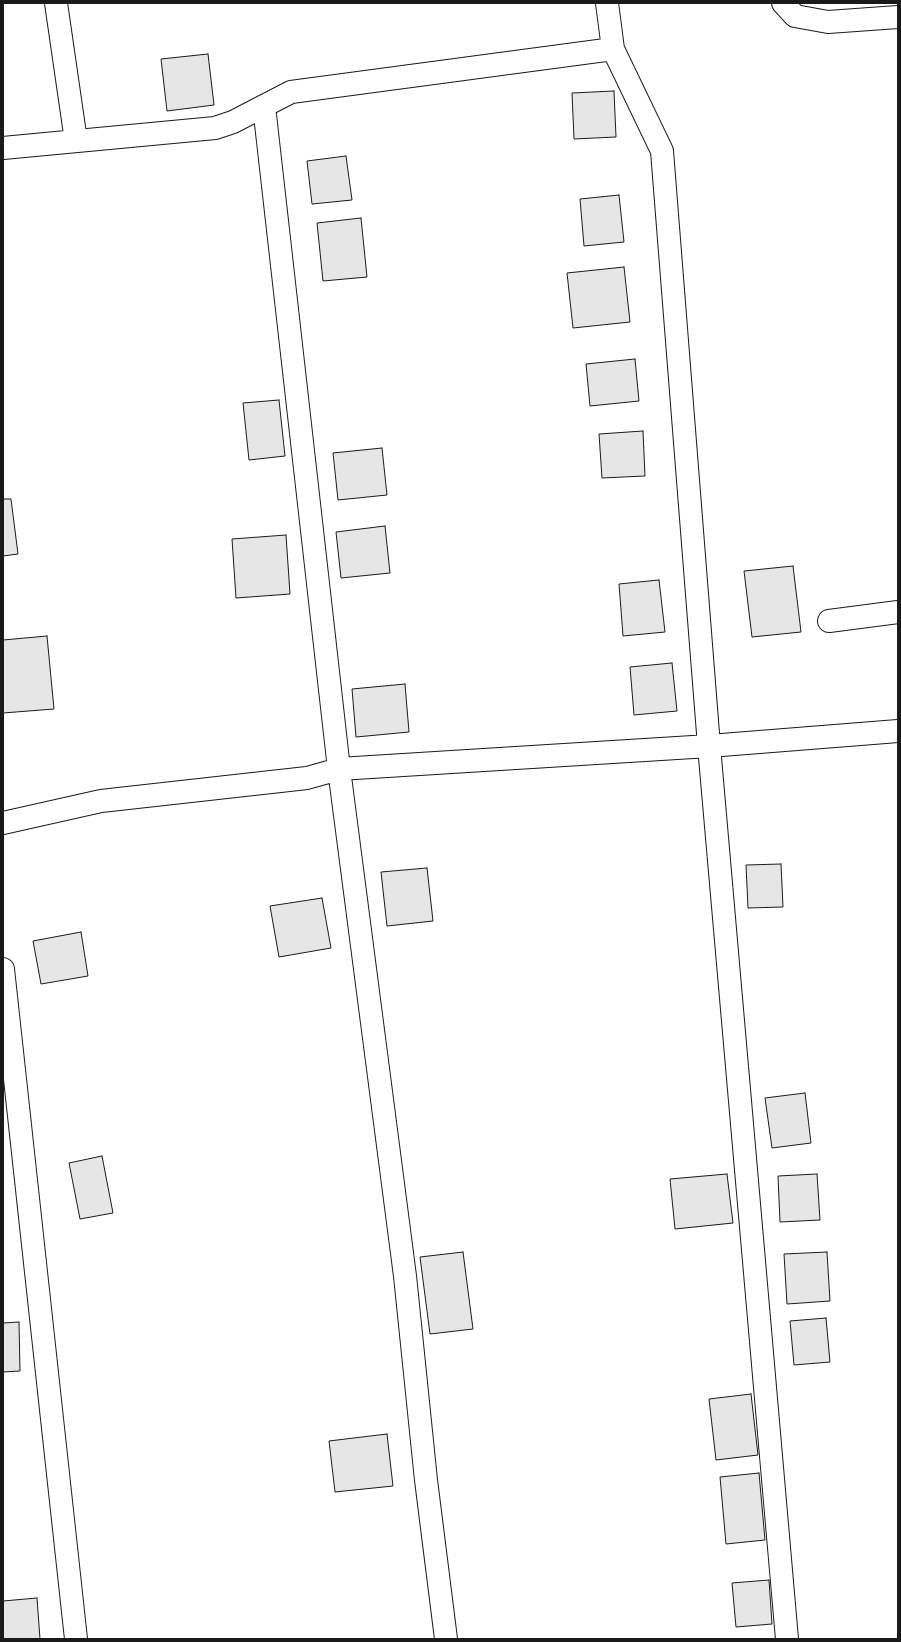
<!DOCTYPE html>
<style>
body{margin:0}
#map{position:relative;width:901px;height:1642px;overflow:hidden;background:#fff;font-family:"Source Serif 4",serif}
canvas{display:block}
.frame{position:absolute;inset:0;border:4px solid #1a1a1a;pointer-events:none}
</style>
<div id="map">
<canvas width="901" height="1642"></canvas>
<div class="frame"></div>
</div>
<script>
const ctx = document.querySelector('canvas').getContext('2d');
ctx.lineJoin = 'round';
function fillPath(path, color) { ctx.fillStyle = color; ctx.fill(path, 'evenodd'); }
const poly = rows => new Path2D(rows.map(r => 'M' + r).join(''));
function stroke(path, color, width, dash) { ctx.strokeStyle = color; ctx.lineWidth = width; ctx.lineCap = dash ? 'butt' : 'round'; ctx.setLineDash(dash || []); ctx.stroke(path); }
const building = poly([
 [208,54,214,105,167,111,161,59,208,54],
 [614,91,616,137,574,139,572,93,614,91],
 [346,156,352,200,312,204,307,161,346,156],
 [619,195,624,242,584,246,580,199,619,195],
 [361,218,367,277,323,281,317,223,361,218],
 [624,267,630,322,573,328,567,273,624,267],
 [635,359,639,401,590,406,586,364,635,359],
 [279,400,285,456,249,460,243,403,279,400],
 [643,431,645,476,602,478,599,434,643,431],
 [382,448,387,495,338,500,333,453,382,448],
 [3,499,11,499,18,554,3,556,3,499],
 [385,526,390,573,341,578,336,532,385,526],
 [286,535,290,594,236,598,232,539,286,535],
 [793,566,801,632,752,637,744,571,793,566],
 [659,580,665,632,623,636,619,584,659,580],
 [47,636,54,709,3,713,3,640,47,636],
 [672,663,677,711,634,715,630,667,672,663],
 [405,684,409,732,356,737,352,689,405,684],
 [781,864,783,907,748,908,746,865,781,864],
 [427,868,433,921,387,926,381,872,427,868],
 [322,898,331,948,279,957,270,906,322,898],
 [81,932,88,976,41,984,33,941,81,932],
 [805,1093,811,1143,772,1148,765,1098,805,1093],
 [102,1156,113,1213,80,1219,69,1163,102,1156],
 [727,1174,733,1223,675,1229,670,1179,727,1174],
 [817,1174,820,1220,780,1222,778,1176,817,1174],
 [463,1252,473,1329,430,1334,420,1257,463,1252],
 [827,1252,830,1301,787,1304,784,1254,827,1252],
 [826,1318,830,1362,794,1365,790,1321,826,1318],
 [19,1322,20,1371,3,1372,3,1323,19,1322],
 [751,1394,758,1455,716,1460,709,1399,751,1394],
 [387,1434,393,1486,335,1492,329,1441,387,1434],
 [759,1473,765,1540,726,1544,720,1477,759,1473],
 [769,1580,772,1624,736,1627,732,1583,769,1580],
 [37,1598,40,1639,3,1639,3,1601,37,1598]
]);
fillPath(building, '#e6e6e6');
stroke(building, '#1a1a1a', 1);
const minor = poly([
 [56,3,76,141],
 [607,3,613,49,662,151,709,746,787,1639],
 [783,3,795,16,828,22,898,17],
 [264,106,339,769,405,1276,426,1480,446,1639],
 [3,148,215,128,233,122,291,92,613,49],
 [829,621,898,612],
 [3,823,101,801,307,778,339,769,709,746,898,731],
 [3,969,76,1639]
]);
stroke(minor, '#1a1a1a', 24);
stroke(minor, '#fff', 22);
</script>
